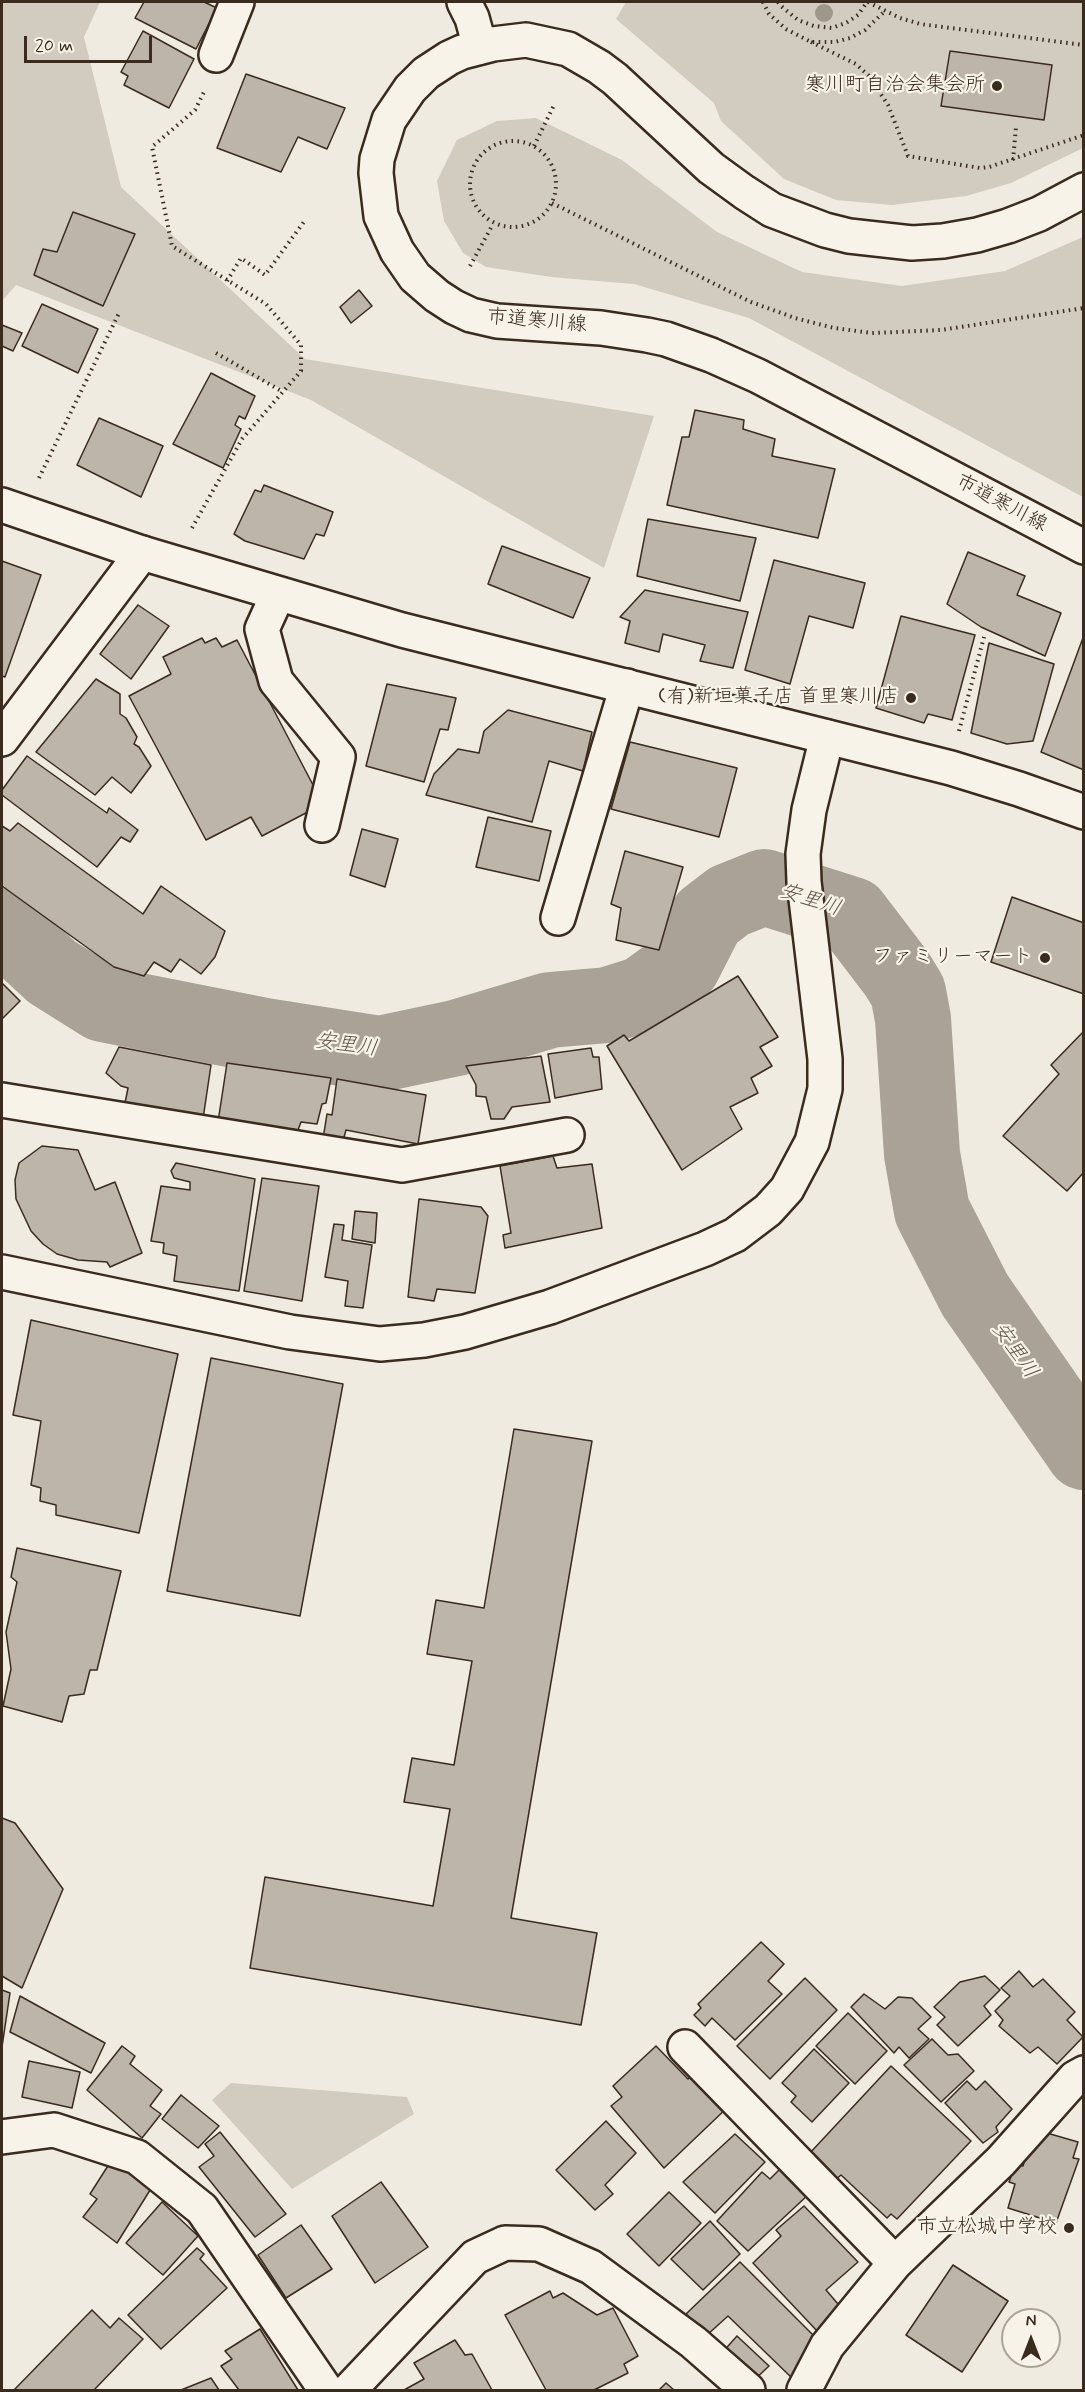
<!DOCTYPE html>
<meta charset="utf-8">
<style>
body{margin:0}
#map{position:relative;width:1085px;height:2392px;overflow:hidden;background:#efebe0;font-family:Mynerve,sans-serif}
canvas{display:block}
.frame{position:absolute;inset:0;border:3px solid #3b2a1e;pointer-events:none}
.north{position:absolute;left:1001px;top:2308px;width:60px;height:60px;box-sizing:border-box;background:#f7f3e8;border:2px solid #aca397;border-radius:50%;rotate:0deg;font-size:16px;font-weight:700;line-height:24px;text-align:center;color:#3b2a1e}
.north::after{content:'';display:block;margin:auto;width:21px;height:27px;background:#3b2a1e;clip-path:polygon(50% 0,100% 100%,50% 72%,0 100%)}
.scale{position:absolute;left:24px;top:36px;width:128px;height:27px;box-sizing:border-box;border:3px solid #3b2a1e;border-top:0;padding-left:8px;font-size:18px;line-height:21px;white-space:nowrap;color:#3b2a1e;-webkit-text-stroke:4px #f7f3e8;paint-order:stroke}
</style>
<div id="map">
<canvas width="1085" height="2392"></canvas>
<div class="frame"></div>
<div class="north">N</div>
<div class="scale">20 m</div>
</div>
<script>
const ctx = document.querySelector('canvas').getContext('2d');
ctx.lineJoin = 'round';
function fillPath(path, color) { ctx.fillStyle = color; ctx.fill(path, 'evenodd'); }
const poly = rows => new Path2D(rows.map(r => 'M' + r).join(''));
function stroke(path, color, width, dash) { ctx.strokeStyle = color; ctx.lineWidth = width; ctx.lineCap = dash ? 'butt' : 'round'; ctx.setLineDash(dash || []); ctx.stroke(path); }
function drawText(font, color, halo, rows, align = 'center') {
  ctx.font = font + ' Mynerve,"Klee One",sans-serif'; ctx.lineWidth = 4.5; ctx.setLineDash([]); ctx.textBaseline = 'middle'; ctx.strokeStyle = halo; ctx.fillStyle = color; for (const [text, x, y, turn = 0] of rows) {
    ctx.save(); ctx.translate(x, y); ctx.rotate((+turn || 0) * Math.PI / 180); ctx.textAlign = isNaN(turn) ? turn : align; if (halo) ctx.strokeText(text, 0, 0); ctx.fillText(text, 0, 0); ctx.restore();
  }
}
fillPath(poly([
 [2,2,100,2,84,37,121,187,305,359,654,416,604,568,311,400,16,285,2,301],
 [626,2,1083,2,1083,148,1011,183,966,196,892,205,836,200,784,179,721,121,714,103,616,19],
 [536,118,622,160,717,232,802,272,902,286,1005,271,1083,237,1083,497,749,318,634,284,551,277,486,267,463,253,444,221,437,181,457,140,497,121],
 [231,2083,407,2097,414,2114,292,2189,212,2100]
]), '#d1cbc0');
stroke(poly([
 [2,926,52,972,103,1004,265,1036,380,1054,456,1038,550,1010,608,1005,643,994,683,965,707,918,729,901,764,887,852,915,897,974,908,992,913,1019,922,1154,932,1211,975,1295,1084,1452]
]), '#aaa296', 76);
const building = poly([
 [144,2,204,2,217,8,196,49,135,18,144,2],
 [143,31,194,59,169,108,124,85,128,76,121,72,143,31],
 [950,51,1052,65,1044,120,941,106,950,51],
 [246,74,345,108,327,149,298,137,281,172,217,148,246,74],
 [73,212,135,234,103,306,34,275,43,249,57,252,73,212],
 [359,290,372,306,351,323,340,307,359,290],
 [42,304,98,329,78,373,22,346,42,304],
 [2,325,22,333,13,351,2,346,2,325],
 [211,373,255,396,245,419,239,416,235,425,241,429,223,468,173,444,211,373],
 [695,410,744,420,743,429,775,439,772,456,835,469,818,538,667,505,682,437,689,437,695,410],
 [99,418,163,446,141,497,77,465,99,418],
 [264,485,333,512,324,536,316,534,304,559,245,541,234,534,255,490,261,492,264,485],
 [648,519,756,538,740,601,637,576,648,519],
 [502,546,590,578,573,618,488,584,502,546],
 [968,552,1025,576,1017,595,1061,613,1045,656,981,627,947,604,968,552],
 [774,560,865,583,853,628,809,616,790,684,745,670,774,560],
 [2,561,41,575,5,677,2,676,2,561],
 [645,590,748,612,733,668,700,661,705,645,663,634,659,652,625,643,630,621,620,617,645,590],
 [138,605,169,626,131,679,100,654,138,605],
 [901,616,975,635,952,720,928,714,924,723,876,708,901,616],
 [1084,635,1084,770,1041,752,1084,635],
 [202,638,205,643,216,638,222,647,237,640,323,804,262,836,251,817,206,840,129,696,171,674,163,657,202,638],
 [989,643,1054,664,1033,741,1007,744,971,733,989,643],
 [96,679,120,694,120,714,126,718,137,737,134,744,139,747,151,766,131,793,112,777,95,795,36,752,96,679],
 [387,684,456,698,448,730,440,729,424,782,366,766,387,684],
 [508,710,592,732,583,771,549,761,532,822,426,795,434,774,458,749,479,753,484,731,508,710],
 [630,742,737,768,719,837,611,809,630,742],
 [27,756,107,813,109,808,138,830,130,842,121,837,97,867,2,795,2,790,27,756],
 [488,817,551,831,539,881,476,867,488,817],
 [18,823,143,914,161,886,225,931,215,957,201,974,180,959,171,972,154,962,144,976,114,967,2,886,2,826,10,831,18,823],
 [362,829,398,839,385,887,350,875,362,829],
 [625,851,683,867,659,950,616,940,621,908,611,904,625,851],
 [1012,897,1084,923,1084,994,991,962,1012,897],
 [738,976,778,1037,760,1047,772,1066,751,1078,758,1093,730,1107,742,1129,682,1170,607,1046,624,1035,629,1041,738,976],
 [2,983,20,1001,2,1019,2,983],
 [1084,1031,1084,1172,1067,1191,1003,1136,1059,1074,1051,1065,1084,1031],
 [119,1047,211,1065,203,1119,124,1108,128,1088,121,1086,106,1073,119,1047],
 [591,1048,593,1057,599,1057,602,1089,555,1098,548,1054,591,1048],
 [541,1056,550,1102,512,1107,504,1119,491,1119,486,1097,476,1096,476,1085,466,1066,541,1056],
 [227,1063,331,1078,326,1103,322,1104,317,1124,301,1122,298,1130,269,1126,267,1131,218,1122,227,1063],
 [337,1079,426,1095,418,1144,346,1130,341,1148,322,1145,327,1114,332,1115,337,1079],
 [42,1146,78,1150,95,1190,115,1182,142,1253,110,1267,107,1262,78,1260,57,1254,43,1244,31,1231,16,1199,15,1180,19,1163,42,1146],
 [553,1156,557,1168,592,1164,602,1228,505,1248,503,1235,511,1233,500,1166,553,1156],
 [176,1163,255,1179,239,1291,174,1281,177,1256,163,1253,164,1243,151,1241,161,1186,190,1190,190,1182,174,1178,171,1171,176,1163],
 [262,1178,319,1186,302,1301,244,1291,262,1178],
 [419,1199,481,1207,488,1216,475,1293,437,1289,434,1301,408,1297,419,1199],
 [355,1211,377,1213,375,1243,352,1239,355,1211],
 [334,1224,344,1225,342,1240,372,1245,363,1308,345,1306,348,1281,325,1277,334,1224],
 [31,1320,178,1354,139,1533,56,1515,56,1505,40,1501,41,1488,31,1485,41,1421,13,1415,31,1320],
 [211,1358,343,1384,300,1616,167,1591,211,1358],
 [514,1429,592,1441,511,1918,597,1933,581,2025,250,1968,265,1877,433,1906,450,1809,404,1802,412,1758,454,1765,472,1661,427,1654,436,1600,484,1608,514,1429],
 [17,1548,121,1571,97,1670,90,1670,84,1694,69,1696,62,1722,3,1706,11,1669,6,1632,17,1582,11,1577,17,1548],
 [2,1818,15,1823,63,1889,22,1988,2,1976,2,1818],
 [761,1942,784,1964,768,1981,782,1994,735,2040,712,2018,705,2026,694,2015,701,2008,698,2004,761,1942],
 [1019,1971,1033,1987,1043,1979,1075,2012,1067,2020,1083,2037,1057,2064,1038,2047,1030,2053,999,2026,1003,2020,995,2011,1010,1996,1001,1988,1019,1971],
 [985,1976,1000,1990,984,2006,991,2015,958,2046,937,2025,945,2017,934,2007,960,1982,985,1976],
 [805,1978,837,2010,770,2079,737,2046,805,1978],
 [2,1990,10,1993,2,2047,2,1990],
 [864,1994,885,2009,898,1997,912,1998,931,2017,918,2029,929,2039,909,2058,899,2047,894,2053,851,2007,864,1994],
 [20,1996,105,2043,91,2073,10,2032,20,1996],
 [848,2013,887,2051,855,2084,816,2046,848,2013],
 [932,2039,948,2055,958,2054,974,2071,941,2102,904,2065,932,2039],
 [122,2046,135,2056,130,2064,162,2090,150,2106,161,2114,142,2138,87,2090,122,2046],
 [656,2046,688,2079,698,2070,730,2105,664,2168,611,2106,622,2097,613,2086,656,2046],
 [814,2049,849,2083,812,2122,791,2102,796,2096,782,2083,814,2049],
 [29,2061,80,2072,72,2108,22,2097,29,2061],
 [891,2066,971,2141,897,2219,891,2214,887,2218,841,2175,834,2181,809,2154,891,2066],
 [967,2081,976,2090,985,2081,1012,2109,996,2127,998,2132,983,2143,945,2103,967,2081],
 [181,2095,219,2126,198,2148,162,2119,181,2095],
 [606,2121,636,2153,605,2185,613,2194,595,2210,556,2170,606,2121],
 [1040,2131,1078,2142,1073,2158,1079,2159,1056,2223,1008,2208,1015,2184,1009,2182,1016,2163,1023,2166,1030,2142,1040,2131],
 [220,2132,286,2214,255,2237,199,2167,214,2156,205,2144,220,2132],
 [735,2134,765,2162,715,2213,683,2182,735,2134],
 [111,2161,152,2187,117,2243,83,2217,97,2199,90,2194,111,2161],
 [782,2167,809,2194,748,2251,717,2221,762,2172,770,2179,782,2167],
 [381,2182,428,2247,375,2283,332,2216,381,2182],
 [669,2192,701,2223,659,2266,627,2234,669,2192],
 [162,2202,198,2236,163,2275,126,2243,162,2202],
 [804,2206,858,2262,826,2290,844,2311,818,2332,753,2263,781,2236,776,2230,804,2206],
 [710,2221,740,2254,703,2290,671,2259,710,2221],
 [301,2225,332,2269,286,2298,258,2255,301,2225],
 [197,2248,204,2254,200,2259,227,2288,161,2349,128,2315,197,2248],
 [740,2262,818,2340,793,2379,728,2316,707,2335,686,2314,740,2262],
 [953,2265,1008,2301,962,2372,906,2335,953,2265],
 [550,2291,553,2298,563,2293,597,2315,613,2308,638,2356,624,2364,628,2373,594,2390,546,2390,505,2315,550,2291],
 [92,2310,110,2328,119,2318,143,2339,94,2390,14,2390,92,2310],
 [260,2329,298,2390,239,2390,221,2366,232,2359,225,2351,260,2329],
 [737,2336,769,2366,751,2383,721,2354,737,2336],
 [455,2340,465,2355,472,2354,492,2390,404,2390,424,2379,414,2363,455,2340],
 [211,2378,219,2390,181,2390,211,2378],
 [666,2383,674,2390,659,2390,666,2383]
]);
fillPath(building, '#bdb5aa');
stroke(building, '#3b2a1e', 1.5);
const minor = poly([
 [464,2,472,18,480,47],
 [216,55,237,2],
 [278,594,262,629,276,681,338,757,322,825],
 [2,739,142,553],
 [558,918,627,686],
 [2,1100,402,1165,567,1135],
 [2,1272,290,1332,380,1344,424,1340,465,1332,550,1307,705,1249,735,1235,768,1210,787,1189,812,1142,825,1089,825,1059,804,882,803,854,809,810,827,737],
 [685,2047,895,2263],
 [2,2137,54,2130,137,2157,202,2209,326,2390],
 [349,2390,475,2257,505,2243,539,2244,591,2267,693,2342,748,2390],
 [804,2390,827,2346,895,2263,1001,2161,1075,2078,1084,2073]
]);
const tertiary = poly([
 [1084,190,1039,214,1008,226,977,235,943,241,912,243,849,236,825,230,772,210,744,192,711,168,615,79,599,67,568,49,526,40,493,44,462,52,449,58,426,73,410,89,389,120,377,159,376,173,381,216,397,251,415,277,437,296,454,307,471,315,497,321,601,328,647,335,666,339,711,355,758,376,1084,547],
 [2,505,142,553,402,630,951,768,1019,789,1084,812]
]);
stroke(minor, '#3b2a1e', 38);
stroke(tertiary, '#3b2a1e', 38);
stroke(poly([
 [763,2,769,14,786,29,811,42,835,42,850,38,865,30,885,11],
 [778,2,781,6,798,20,814,26,832,28,846,23,858,15,867,2],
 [868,2,900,18,920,24,1084,45],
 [811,42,856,64,869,76,888,105,908,156,980,168,989,167,1084,135],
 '470 184a43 43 0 1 1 86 0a43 43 0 1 1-86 0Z',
 [534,146,555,103],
 [1013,160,1016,127],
 [552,203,751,302,795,318,834,328,872,333,941,330,1084,308],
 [470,266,493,224],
 [227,281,241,258,265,275,306,219],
 [216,353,283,392],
 [39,478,119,313],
 [192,528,242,439,301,371,301,345,266,304,172,246,152,147,195,110,205,90],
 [959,731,984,637]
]), '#3b2a1e', 4, [1.5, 4.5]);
stroke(minor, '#f7f3e8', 33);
stroke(tertiary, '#f7f3e8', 33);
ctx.fillStyle = '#a0978b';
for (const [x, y] of [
 [824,13]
]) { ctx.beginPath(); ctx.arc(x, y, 9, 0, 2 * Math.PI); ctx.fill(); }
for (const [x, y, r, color] of [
 [997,86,6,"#3b2a1e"],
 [911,698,6,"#3b2a1e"],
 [1045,958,6,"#3b2a1e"],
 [1069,2228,6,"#3b2a1e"]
]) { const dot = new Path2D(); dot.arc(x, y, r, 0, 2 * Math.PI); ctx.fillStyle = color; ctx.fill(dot); stroke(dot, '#f7f3e8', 2); }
drawText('20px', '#3b2a1e', '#f7f3e8', [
 ["寒川町自治会集会所",985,86],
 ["(有)新垣菓子店 首里寒川店",899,698],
 ["ファミリーマート",1033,958],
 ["市立松城中学校",1057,2228]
], 'right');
drawText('20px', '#3b2a1e', '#f7f3e8', [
 ["市道寒川線",537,322,5],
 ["市道寒川線",1001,504,28]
]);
drawText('italic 21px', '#625448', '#f7f3e8', [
 ["安里川",810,901,18],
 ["安里川",346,1046,8],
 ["安里川",1014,1351,55]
]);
</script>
